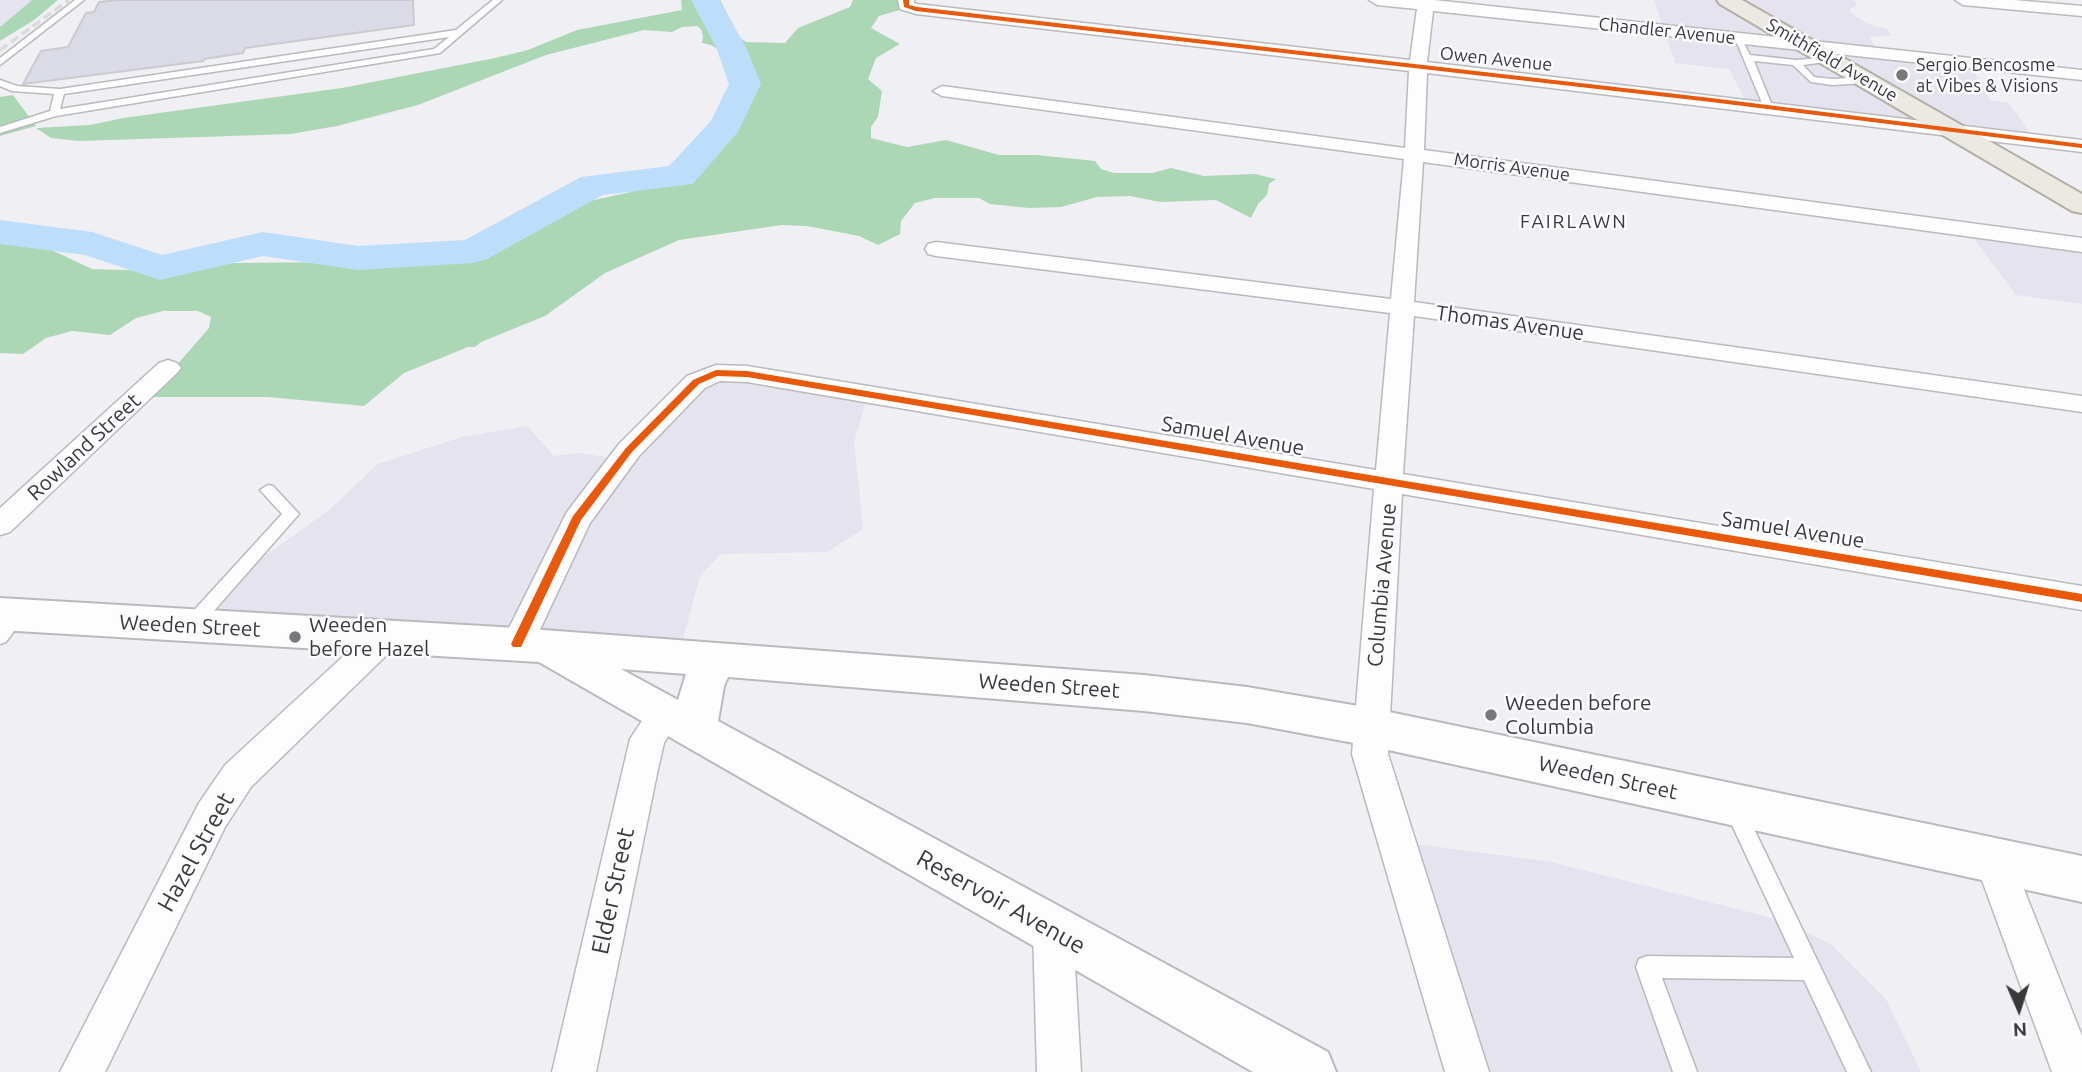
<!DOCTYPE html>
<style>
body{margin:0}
#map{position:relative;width:2082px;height:1072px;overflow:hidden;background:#efeff4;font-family:Ubuntu,sans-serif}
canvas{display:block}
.north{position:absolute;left:1984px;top:974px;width:70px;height:70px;-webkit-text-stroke:5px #fcfcff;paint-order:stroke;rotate:177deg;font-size:19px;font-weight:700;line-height:28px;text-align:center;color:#39393c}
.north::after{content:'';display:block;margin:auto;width:24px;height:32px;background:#39393c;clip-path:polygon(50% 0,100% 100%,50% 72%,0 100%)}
</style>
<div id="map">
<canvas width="2082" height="1072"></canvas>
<div class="north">N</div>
</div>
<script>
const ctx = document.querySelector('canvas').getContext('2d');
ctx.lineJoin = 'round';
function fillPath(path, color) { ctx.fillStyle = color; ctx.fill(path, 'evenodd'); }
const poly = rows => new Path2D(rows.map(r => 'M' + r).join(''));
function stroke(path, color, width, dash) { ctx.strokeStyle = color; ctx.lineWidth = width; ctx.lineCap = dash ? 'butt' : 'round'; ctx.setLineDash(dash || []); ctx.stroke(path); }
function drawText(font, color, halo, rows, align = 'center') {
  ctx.font = font + ' Ubuntu,sans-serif'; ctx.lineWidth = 5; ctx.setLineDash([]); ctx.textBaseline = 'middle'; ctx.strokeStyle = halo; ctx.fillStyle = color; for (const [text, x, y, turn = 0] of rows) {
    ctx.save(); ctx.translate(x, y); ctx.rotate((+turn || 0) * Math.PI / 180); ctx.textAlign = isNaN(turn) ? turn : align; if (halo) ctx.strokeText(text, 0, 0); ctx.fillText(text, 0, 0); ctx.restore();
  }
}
fillPath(poly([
 [0,0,32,0,0,27],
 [1654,0,1855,0,1857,6,1849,9,1852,14,1868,24,1886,29,1892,35,1869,37,1878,52,1970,64,1990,100,2009,103,2031,135,1747,104,1729,69,1675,63],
 [1964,226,2082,242,2082,304,2016,295],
 [722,369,868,395,854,442,863,529,827,552,721,554,700,576,680,650,209,621,255,563,328,511,378,464,462,437,527,426,554,456,579,453,618,459],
 [1401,842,1551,862,1784,921,1832,945,1886,999,1921,1072,1467,1072]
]), '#e4e3ee');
fillPath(poly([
 [32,0,58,0,34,20,0,41,0,27],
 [681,0,720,0,740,38,746,42,785,43,798,28,850,7,853,0,906,0,910,7,879,16,871,28,900,44,876,58,868,79,882,91,878,117,871,127,871,138,907,147,946,140,999,155,1037,155,1095,161,1101,169,1114,173,1152,173,1171,168,1204,176,1255,174,1276,179,1269,184,1267,195,1258,204,1251,218,1216,200,1160,202,1130,196,1097,197,1061,207,1029,208,990,204,979,198,935,198,915,203,901,221,900,234,878,245,859,236,807,226,782,225,679,240,605,273,545,316,481,342,475,347,468,347,404,373,364,406,268,397,149,397,209,328,211,317,198,311,163,311,136,318,110,335,72,331,46,338,23,354,0,353,0,226,92,269,157,271,231,263,457,261,523,238,552,209,631,192,675,172,709,141,734,70,726,54,711,45,702,43,703,36,701,29,697,26,682,27,672,32,644,30,546,55,418,105,337,126,291,134,79,141,51,138,36,128,90,125,123,118,342,88,495,58,528,50,577,30,682,10],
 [13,95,36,126,0,136,0,97]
]), '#acd7b5');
fillPath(poly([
 [691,0,719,0,746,47,761,84,738,132,693,184,603,195,487,259,473,263,358,270,263,256,160,280,85,255,0,244,0,220,92,232,162,255,263,232,358,246,465,240,581,177,669,166,711,121,729,84,716,47,691,0]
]), '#bcdefa');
const building = poly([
 [118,0,413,0,414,25,245,48,243,53,204,59,203,61,23,84,41,51,68,47,86,13,94,12,99,2,118,0]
]);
fillPath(building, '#dbdae7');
stroke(building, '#cbcbcf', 2);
const lane = poly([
 [75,0,84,0,0,65,0,58,75,0],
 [493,0,502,0,440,53,56,116,0,133,0,127,50,111,54,94,12,91,0,86,0,80,17,86,60,89,456,30,493,0],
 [449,37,434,49,60,109,64,94,449,37],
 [1734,36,1740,36,1750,55,1796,60,1833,57,1833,61,1803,65,1814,77,1832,79,1866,77,1871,80,1866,83,1832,85,1811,82,1793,65,1754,61,1773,108,1765,110,1734,36],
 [268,485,273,486,299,514,198,629,186,629,184,624,186,619,282,514,260,490,268,485],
 [18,609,24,610,26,615,6,642,0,644,0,625,12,610,18,609],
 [1735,801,1742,804,1871,1072,1847,1072,1804,980,1662,978,1697,1072,1673,1072,1636,967,1639,959,1647,956,1794,958,1725,810,1728,804,1735,801]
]);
const street = poly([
 [898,0,914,0,914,3,917,4,1410,60,1417,9,1377,5,1369,0,1434,0,2082,70,2082,80,1433,11,1427,62,2082,140,2082,152,1427,73,1424,150,2082,238,2082,252,1423,162,1414,302,2082,396,2082,412,1414,316,1403,474,2082,586,2082,610,1402,494,1388,754,1489,1072,1445,1072,1352,754,1374,489,747,382,720,381,705,388,639,456,590,523,529,653,517,657,505,653,501,644,567,512,619,444,687,376,716,365,747,366,1376,470,1390,313,936,256,928,254,925,249,928,244,936,242,1391,299,1404,159,942,96,933,91,942,86,1405,148,1409,71,916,14,900,9,898,0],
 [1955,0,2014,0,2082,6,2082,16,1963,5,1955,0],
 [168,360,177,363,181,368,177,373,10,532,0,535,0,508,159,363,168,360],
 [385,625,396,628,401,637,396,646,251,787,225,827,105,1072,60,1072,199,803,225,765,374,628,385,625],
 [665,700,677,704,682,714,664,743,658,769,596,1072,552,1072,630,739,653,704,665,700],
 [1994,844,2008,849,2082,1036,2082,1072,2052,1072,1975,861,1980,849,1994,844],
 [1053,912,1067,917,1073,931,1081,1072,1037,1072,1033,931,1039,917,1053,912]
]);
const secondary = poly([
 [0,598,517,628,1144,675,1247,687,1370,708,2082,856,2082,902,1370,746,1247,723,1144,711,728,677,724,686,718,721,1328,1052,1336,1072,1253,1072,539,662,0,630,0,598],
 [621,669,686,674,678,700,621,669]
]);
const primary = poly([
 [1717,0,1742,0,2082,194,2082,213,2072,211,1720,4,1717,0]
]);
stroke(lane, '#bab9bd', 3);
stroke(street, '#bab9bd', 3);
stroke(secondary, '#bab9bd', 4);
stroke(primary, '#b2afa4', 4);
fillPath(lane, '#fdfdfd');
fillPath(street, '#fdfdfd');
fillPath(secondary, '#fdfdfd');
fillPath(primary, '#ebe9e2');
stroke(poly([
 [0,50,69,0]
]), '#dbdbdc', 3.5, [9, 4.5]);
fillPath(poly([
 [903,0,909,0,909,5,917,7,1711,98,2082,144,2082,148,1711,102,916,11,904,7,903,0],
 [716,370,747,371,2082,594,2082,602,747,377,717,376,699,384,632,452,581,520,521,647,513,647,511,644,573,516,626,448,693,380,716,370]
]), '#e8590c');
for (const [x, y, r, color] of [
 [1902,75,7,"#79797c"],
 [295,637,7,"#79797c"],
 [1491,715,7,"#79797c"]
]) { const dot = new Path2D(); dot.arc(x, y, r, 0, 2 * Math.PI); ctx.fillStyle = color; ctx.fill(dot); stroke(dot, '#fcfcff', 2.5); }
drawText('18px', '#39393c', '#fcfcff', [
 ["Chandler Avenue",1667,31,6],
 ["Owen Avenue",1496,59,6],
 ["Smithfield Avenue",1832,60,30],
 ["Morris Avenue",1512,167,8]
]);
drawText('18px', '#39393c', '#fcfcff', [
 ["Sergio Bencosme",1916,65],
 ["at Vibes & Visions",1916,86]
], 'left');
ctx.letterSpacing = '2px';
drawText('19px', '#39393c', '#fcfcff', [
 ["FAIRLAWN",1574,222]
]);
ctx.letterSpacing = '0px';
drawText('21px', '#39393c', '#fcfcff', [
 ["Thomas Avenue",1510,323,8],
 ["Samuel Avenue",1233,436,10],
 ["Rowland Street",84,447,-43],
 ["Samuel Avenue",1793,530,9],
 ["Columbia Avenue",1382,585,-85],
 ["Weeden Street",190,626,3],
 ["Weeden Street",1049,686,4],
 ["Weeden Street",1608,778,12]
]);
drawText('21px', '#39393c', '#fcfcff', [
 ["Weeden",309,625],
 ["before Hazel",309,649],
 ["Weeden before",1505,703],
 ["Columbia",1505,727]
], 'left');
drawText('24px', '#39393c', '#fcfcff', [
 ["Hazel Street",196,852,-61],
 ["Elder Street",613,891,-78],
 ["Reservoir Avenue",1001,902,29]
]);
</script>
